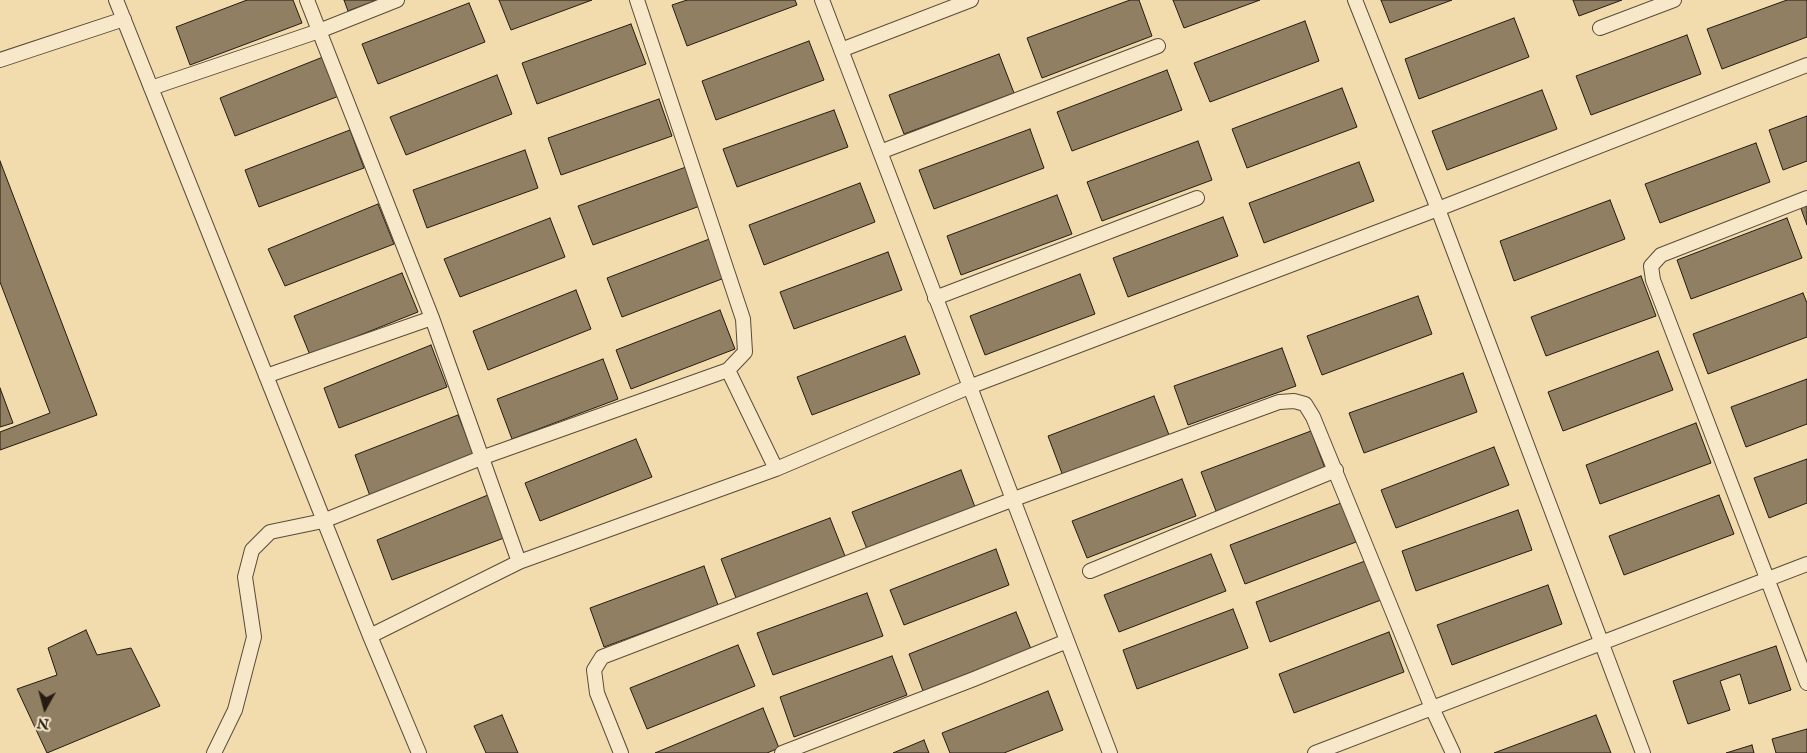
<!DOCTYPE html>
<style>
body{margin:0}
#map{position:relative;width:1807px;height:753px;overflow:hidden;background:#f2dcae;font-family:"IM FELL English",serif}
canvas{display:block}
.north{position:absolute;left:20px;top:683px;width:50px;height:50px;-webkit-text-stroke:4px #f7e8ca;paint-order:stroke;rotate:187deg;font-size:14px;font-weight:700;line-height:20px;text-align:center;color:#251b11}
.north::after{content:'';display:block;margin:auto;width:18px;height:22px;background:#251b11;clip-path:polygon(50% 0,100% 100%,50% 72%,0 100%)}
</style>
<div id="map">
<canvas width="1807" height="753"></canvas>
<div class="north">N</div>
</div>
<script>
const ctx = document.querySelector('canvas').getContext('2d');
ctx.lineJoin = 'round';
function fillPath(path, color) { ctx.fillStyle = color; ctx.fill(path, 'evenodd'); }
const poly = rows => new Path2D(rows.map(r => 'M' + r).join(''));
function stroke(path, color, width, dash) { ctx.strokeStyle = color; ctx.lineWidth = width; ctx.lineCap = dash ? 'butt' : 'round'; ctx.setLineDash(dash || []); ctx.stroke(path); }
const building = poly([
 [247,0,293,0,302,23,190,65,176,27,247,0],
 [344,0,377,0,348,11,344,0],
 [499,0,592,0,511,30,499,0],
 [687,0,795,0,797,5,687,46,672,5,687,0],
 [1130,0,1139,0,1152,36,1042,78,1027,38,1130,0],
 [1173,0,1260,0,1184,28,1173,0],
 [1381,0,1452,0,1390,23,1381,0],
 [1573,0,1622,0,1579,16,1573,0],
 [1787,0,1807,0,1807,37,1722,69,1707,29,1787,0],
 [469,3,485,42,378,84,362,44,469,3],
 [1514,18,1529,57,1419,99,1405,59,1514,18],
 [1305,21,1319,61,1210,102,1194,63,1305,21],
 [631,24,646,64,537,104,522,63,631,24],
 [1687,35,1701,74,1591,115,1576,76,1687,35],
 [809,41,824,80,716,120,702,81,809,41],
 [999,54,1014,93,904,134,889,95,999,54],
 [323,57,339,96,235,136,220,98,323,57],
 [1167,70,1182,110,1072,151,1057,112,1167,70],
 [497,75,512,114,406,155,390,117,497,75],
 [1342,88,1357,127,1247,168,1232,129,1342,88],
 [1542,90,1557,129,1447,170,1432,131,1542,90],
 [659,99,672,136,561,175,548,138,659,99],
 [834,110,848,147,737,187,723,149,834,110],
 [1807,116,1807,161,1783,170,1769,130,1807,116],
 [1030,129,1044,168,934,209,919,170,1030,129],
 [350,130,364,168,259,207,245,170,350,130],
 [1198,141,1212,180,1102,221,1087,182,1198,141],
 [1756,143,1770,182,1660,223,1645,184,1756,143],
 [525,150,538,188,427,228,413,190,525,150],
 [0,161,97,415,0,450,0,432,50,413,0,282,0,161],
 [1359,162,1374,201,1264,243,1249,203,1359,162],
 [686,167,700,206,593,245,578,206,686,167],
 [860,183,875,222,764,265,749,225,860,183],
 [1057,195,1072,234,961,275,947,236,1057,195],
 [1610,200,1625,239,1514,281,1500,241,1610,200],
 [1807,203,1807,225,1800,206,1807,203],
 [378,204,394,244,285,286,268,249,378,204],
 [1223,217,1238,256,1128,297,1113,258,1223,217],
 [550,218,565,257,460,297,444,259,550,218],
 [1787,218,1802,258,1691,299,1677,260,1787,218],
 [712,238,727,277,622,317,607,278,712,238],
 [888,252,902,290,794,329,780,292,888,252],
 [402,273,418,312,310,355,294,316,402,273],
 [1080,274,1095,314,985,355,970,316,1080,274],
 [1641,276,1656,316,1546,356,1531,317,1641,276],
 [576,290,591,329,488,370,473,331,576,290],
 [1803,293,1807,303,1807,337,1708,374,1693,334,1803,293],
 [1418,296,1432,334,1322,375,1307,336,1418,296],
 [720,310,735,349,631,389,616,350,720,310],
 [905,336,920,374,812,415,797,377,905,336],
 [431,345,447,387,339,428,324,388,431,345],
 [1282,348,1296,386,1188,425,1174,386,1282,348],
 [1658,351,1673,390,1563,431,1548,392,1658,351],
 [603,359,618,399,512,439,497,399,603,359],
 [1463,373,1477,412,1364,453,1349,413,1463,373],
 [1807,379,1807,424,1746,447,1731,407,1807,379],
 [0,388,13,423,0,427,0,388],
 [1154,396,1169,435,1063,476,1048,436,1154,396],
 [458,415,474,455,370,496,355,455,458,415],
 [1696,423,1711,463,1600,504,1586,465,1696,423],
 [1311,431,1326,471,1216,511,1201,472,1311,431],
 [636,439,652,477,540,521,525,483,636,439],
 [1494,447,1509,485,1396,528,1381,490,1494,447],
 [1807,459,1807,503,1769,518,1754,478,1807,459],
 [961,470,975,507,867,549,852,512,961,470],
 [1182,479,1196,516,1087,558,1072,521,1182,479],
 [488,495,504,538,392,580,377,540,488,495],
 [1719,495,1734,534,1624,575,1609,536,1719,495],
 [1341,503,1356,542,1245,584,1230,545,1341,503],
 [1518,510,1532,550,1416,591,1402,551,1518,510],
 [830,518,845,556,736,598,721,559,830,518],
 [996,549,1009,585,904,625,890,590,996,549],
 [1211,554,1226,591,1119,632,1104,595,1211,554],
 [1365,561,1381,600,1270,642,1256,602,1365,561],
 [704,566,718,605,604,647,590,608,704,566],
 [1548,585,1562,624,1452,665,1437,625,1548,585],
 [867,593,883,636,773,675,757,633,867,593],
 [1233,609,1248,648,1137,689,1123,650,1233,609],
 [1016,612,1031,649,923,691,909,654,1016,612],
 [86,630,97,655,131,648,160,706,47,753,17,689,57,675,48,648,86,630],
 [1389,632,1404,672,1294,713,1279,674,1389,632],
 [738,645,755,686,647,729,630,688,738,645],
 [1776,646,1791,690,1749,704,1740,674,1720,681,1730,710,1688,724,1673,681,1776,646],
 [892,656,907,695,794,737,780,697,892,656],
 [1048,691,1063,730,1004,753,950,753,942,733,1048,691],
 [763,708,779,748,767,753,655,753,763,708],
 [502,715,518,753,486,753,474,726,502,715],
 [1596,715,1611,753,1494,753,1596,715],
 [1807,729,1807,753,1776,753,1772,739,1807,729],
 [924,740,929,753,893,753,924,740],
 [1752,745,1754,753,1726,753,1752,745]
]);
fillPath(building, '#907f63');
stroke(building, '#251b11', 1);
const service = poly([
 [116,0,370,636,419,753],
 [307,0,432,318,519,562],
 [822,0,1110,753],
 [1355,0,1438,209,1643,753],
 [1600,28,1674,0],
 [841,50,971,0],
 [0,60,124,19],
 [151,88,319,31,397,0],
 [880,152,1158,46],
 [1807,198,1661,255,1651,266,1653,280,1807,683],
 [935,298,1197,198],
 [728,370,776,469],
 [266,376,432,318],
 [1090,571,1336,470],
 [370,636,519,562,776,469,969,387,1438,209,1807,65],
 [214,753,235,710,254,637,245,577,252,550,270,532,323,521,481,458,728,370,745,352,743,319,637,0],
 [621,753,597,693,594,670,602,657,1014,499,1279,402,1294,401,1305,404,1313,417,1432,708,1453,753],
 [782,753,974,679,1067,641],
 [1315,753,1807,564]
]);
stroke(service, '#584b38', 16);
stroke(service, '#f7e8ca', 14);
</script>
